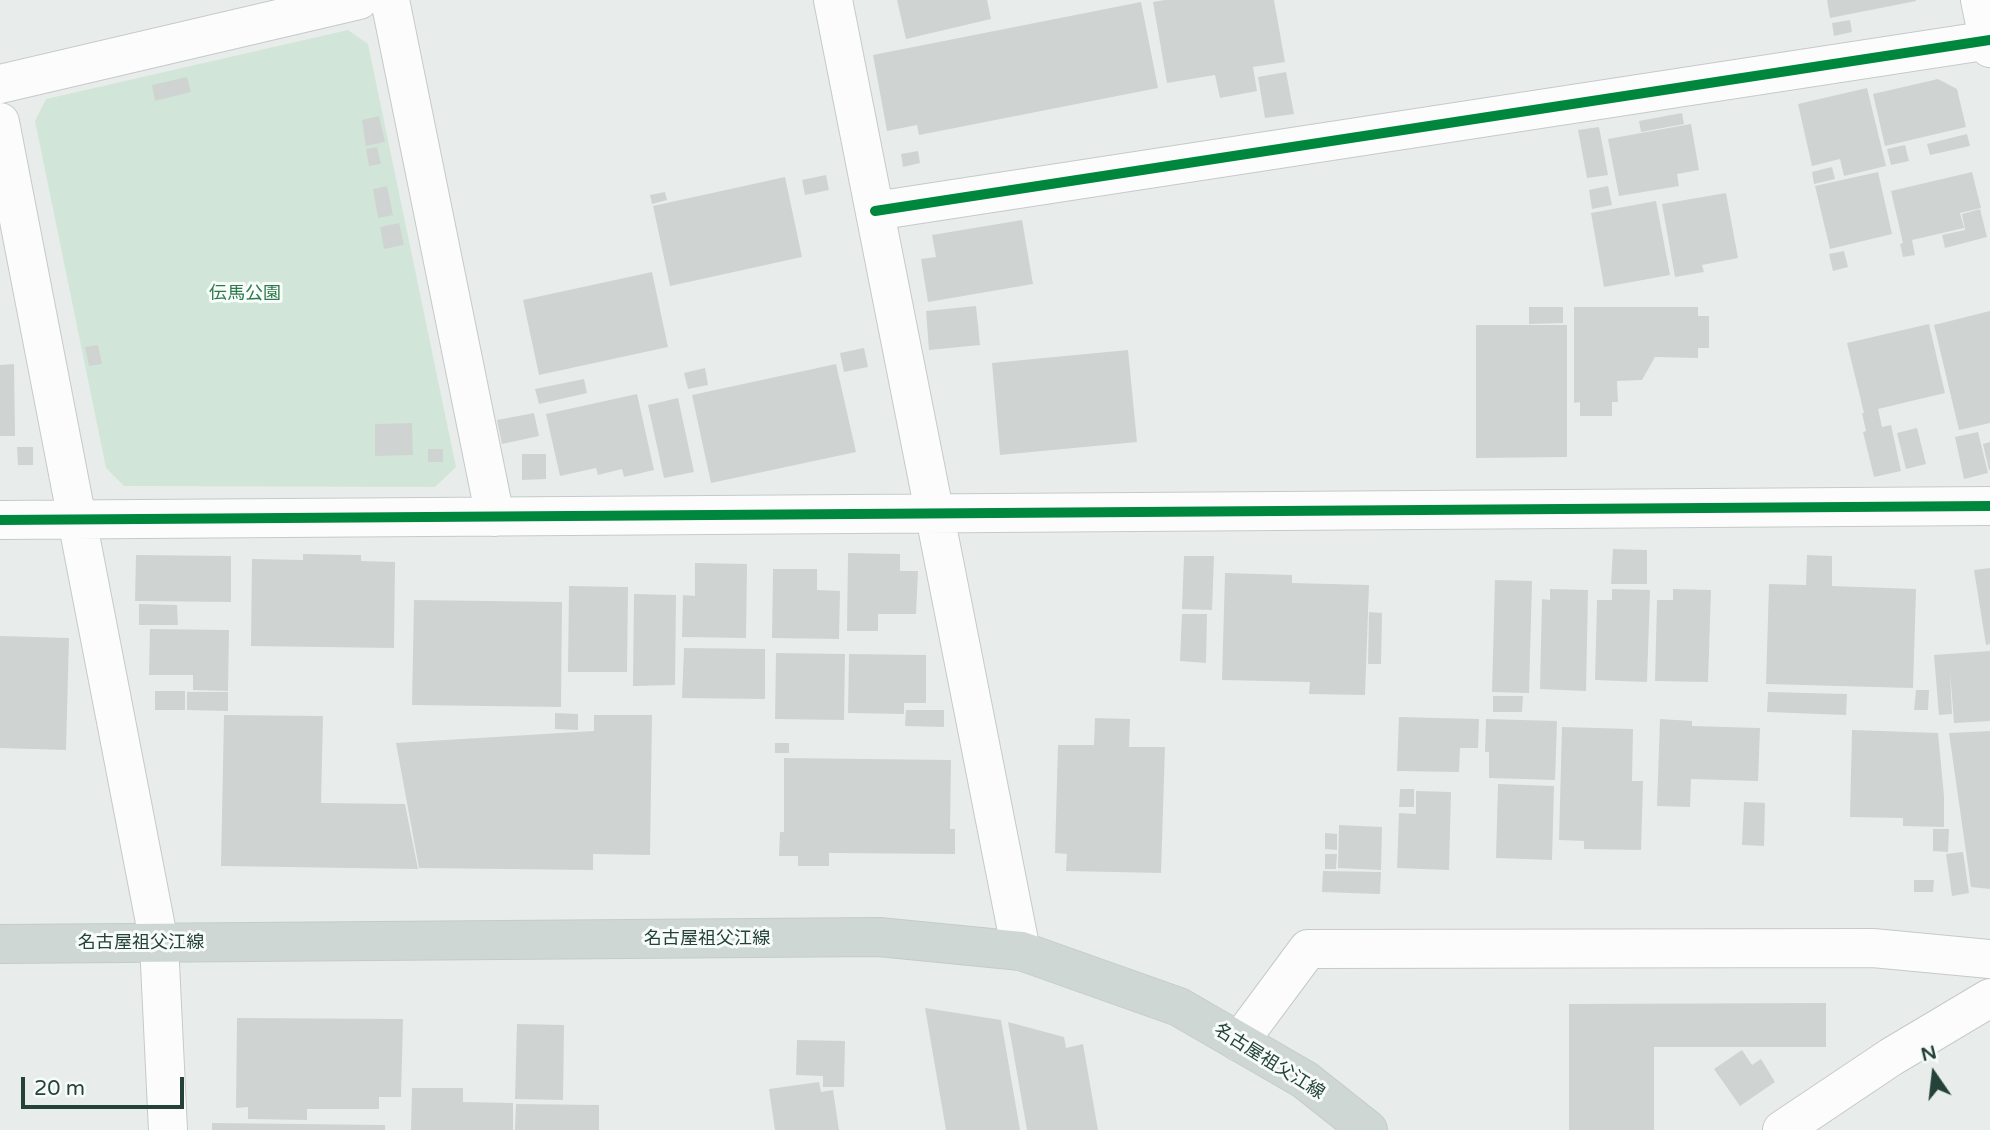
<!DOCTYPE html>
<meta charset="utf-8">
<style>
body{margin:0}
#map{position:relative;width:1990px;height:1130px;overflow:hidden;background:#e8edeb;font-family:"Varela Round",sans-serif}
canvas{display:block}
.north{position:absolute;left:1899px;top:1039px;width:70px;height:70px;-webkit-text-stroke:5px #f7fbf9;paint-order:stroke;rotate:346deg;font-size:19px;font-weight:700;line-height:28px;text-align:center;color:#24423a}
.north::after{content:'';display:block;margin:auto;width:24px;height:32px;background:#24423a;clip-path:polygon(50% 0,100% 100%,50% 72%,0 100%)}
.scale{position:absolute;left:21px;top:1077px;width:163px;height:32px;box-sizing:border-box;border:4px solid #24423a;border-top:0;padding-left:9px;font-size:21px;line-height:24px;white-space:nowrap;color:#24423a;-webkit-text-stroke:5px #f7fbf9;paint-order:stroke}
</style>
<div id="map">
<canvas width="1990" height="1130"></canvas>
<div class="north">N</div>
<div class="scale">20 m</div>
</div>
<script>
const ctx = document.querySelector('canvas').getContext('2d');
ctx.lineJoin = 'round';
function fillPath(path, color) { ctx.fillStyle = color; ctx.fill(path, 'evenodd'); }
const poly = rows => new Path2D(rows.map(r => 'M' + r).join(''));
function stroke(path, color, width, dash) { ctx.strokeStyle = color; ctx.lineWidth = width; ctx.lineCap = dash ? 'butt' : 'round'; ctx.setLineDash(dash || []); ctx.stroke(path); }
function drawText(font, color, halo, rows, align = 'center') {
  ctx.font = font + ' "Varela Round","Noto Sans JP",sans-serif'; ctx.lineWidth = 6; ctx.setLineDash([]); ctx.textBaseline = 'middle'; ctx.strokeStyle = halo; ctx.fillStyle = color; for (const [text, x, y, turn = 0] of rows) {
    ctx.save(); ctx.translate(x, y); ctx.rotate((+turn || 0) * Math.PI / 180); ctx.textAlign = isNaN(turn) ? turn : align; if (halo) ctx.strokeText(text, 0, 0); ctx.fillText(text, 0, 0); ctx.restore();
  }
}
fillPath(poly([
 [348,30,368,44,456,467,435,487,124,486,106,468,35,121,46,99]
]), '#d1e6d8');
fillPath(poly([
 [897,0,987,0,991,19,906,39],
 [1165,0,1274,0,1285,62,1253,67,1257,91,1220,98,1215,75,1167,83,1153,2],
 [1827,0,1916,0,1916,1,1830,18],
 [1141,2,1158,88,919,135,917,125,887,131,873,55],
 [1850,20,1852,32,1834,36,1832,23],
 [1286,72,1294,114,1265,118,1258,77],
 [187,77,191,92,155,101,152,85],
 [1938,79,1957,89,1966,127,1885,146,1873,94],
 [1867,88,1886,166,1844,176,1840,159,1812,166,1798,104],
 [1682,113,1684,124,1641,132,1639,121],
 [379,116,385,142,366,146,362,120],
 [1691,124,1699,170,1677,174,1679,186,1619,196,1608,139],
 [1599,127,1608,175,1587,178,1578,130],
 [1967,134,1970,146,1930,155,1927,144],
 [1905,145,1909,161,1891,165,1887,149],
 [377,147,381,164,369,166,366,149],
 [918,151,920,163,903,167,901,154],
 [1832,167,1835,179,1814,184,1812,172],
 [1878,172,1892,234,1830,249,1815,186],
 [1972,172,1981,208,1960,213,1964,228,1912,240,1915,255,1903,257,1900,244,1903,243,1891,191],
 [826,175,829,190,805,195,802,180],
 [785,177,802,257,670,286,653,206],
 [387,186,393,215,378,218,373,189],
 [1608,186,1612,205,1592,209,1589,190],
 [665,192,667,200,652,204,650,195],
 [1726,193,1738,258,1702,265,1704,272,1675,277,1662,204],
 [1656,201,1670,275,1604,287,1591,213],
 [1980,209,1987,237,1945,248,1942,235,1965,230,1962,214],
 [1022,220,1033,284,928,302,921,259,936,257,932,235],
 [399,223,404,245,384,249,380,227],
 [1844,251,1848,267,1833,271,1829,254],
 [652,272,668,347,539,375,523,300],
 [976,306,980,345,929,350,926,311],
 [1529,307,1563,307,1563,323,1529,324],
 [1574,307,1698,307,1698,316,1709,316,1709,348,1698,348,1698,358,1655,357,1642,380,1617,381,1618,402,1612,402,1612,416,1580,416,1580,402,1574,403],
 [1990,311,1990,423,1959,430,1934,325],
 [1929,324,1945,393,1878,409,1882,427,1891,425,1901,471,1874,477,1863,432,1866,431,1862,413,1864,413,1847,343],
 [1476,325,1567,325,1567,457,1476,458],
 [98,345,102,364,89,366,85,347],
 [864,348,868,367,844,372,840,353],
 [1128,350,1137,442,1000,455,992,363],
 [14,364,15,436,0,436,0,365],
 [836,364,856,452,711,483,692,395],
 [705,368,708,385,688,389,684,373],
 [584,379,587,393,539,404,535,389],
 [637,394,654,470,624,477,622,469,598,475,596,468,560,476,546,414],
 [678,398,694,472,664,478,648,405],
 [534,413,539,436,502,444,497,420],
 [412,423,413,455,375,456,375,424],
 [1917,428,1926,464,1906,469,1897,433],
 [1978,432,1988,473,1964,479,1955,437],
 [1990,442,1990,470,1989,470,1983,444],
 [17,447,33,447,33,465,18,465],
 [428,449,443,449,443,462,428,462],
 [522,454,546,454,546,479,522,480],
 [1613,549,1647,550,1647,584,1611,584],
 [848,553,900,554,900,571,918,571,916,614,878,614,878,631,847,631],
 [303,554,361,555,361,561,395,562,394,648,251,646,252,559,303,560],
 [136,555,231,556,231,602,135,601],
 [1807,555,1832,556,1832,586,1916,589,1913,688,1766,684,1769,584,1806,585],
 [1184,556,1214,556,1212,610,1182,609],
 [695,563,747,564,746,638,682,637,683,595,695,596],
 [1990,568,1990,644,1986,645,1974,570],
 [773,569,817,569,817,590,840,591,839,639,772,638],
 [1225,573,1292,575,1292,583,1369,585,1365,695,1309,694,1310,682,1222,680],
 [1495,580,1532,581,1529,693,1492,692],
 [569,586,628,587,627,672,568,672],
 [1550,589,1588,590,1586,691,1540,689,1542,599,1550,600],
 [1612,589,1650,590,1647,682,1595,680,1597,600,1612,600],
 [1673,589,1711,590,1708,682,1655,681,1657,600,1673,600],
 [634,594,676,595,675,685,633,686],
 [414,600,562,602,561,707,412,705],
 [139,604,177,605,178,625,139,625],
 [1369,612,1382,613,1381,664,1368,664],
 [1182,614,1207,614,1206,663,1180,661],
 [150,629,229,630,228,691,193,690,193,675,149,675],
 [0,636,69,638,66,750,0,748],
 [684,648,765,649,765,699,682,698],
 [1990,651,1990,721,1954,723,1950,670,1952,714,1939,715,1934,655],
 [776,653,845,654,844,720,775,719],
 [849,654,926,655,926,703,904,703,904,714,848,713],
 [1916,690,1929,690,1928,710,1914,710],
 [155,691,185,691,185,710,155,710],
 [187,692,228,692,228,711,187,710],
 [1768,692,1847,694,1846,715,1767,712],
 [1493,696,1523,696,1522,712,1493,712],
 [906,710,944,710,944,727,905,726],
 [555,713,578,714,578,730,555,729],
 [224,715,323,716,321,803,405,804,418,869,221,866],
 [594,715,652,715,650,855,593,854,593,870,419,868,396,743,594,731],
 [1399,717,1479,719,1478,748,1460,748,1459,772,1397,771],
 [1095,718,1130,719,1129,747,1165,747,1161,873,1066,871,1067,854,1055,853,1058,745,1094,745],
 [1486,719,1557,721,1555,780,1489,778,1489,752,1485,752],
 [1660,719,1692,721,1692,726,1760,728,1758,781,1691,779,1690,807,1657,806],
 [1562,727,1633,729,1632,781,1643,781,1641,850,1584,849,1584,841,1559,840],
 [1852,730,1938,733,1944,796,1944,827,1903,826,1903,818,1850,817],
 [1990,731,1990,889,1971,887,1949,733],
 [775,743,789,743,789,753,775,753],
 [784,758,951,760,950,829,955,829,955,854,829,853,829,866,798,866,798,856,779,856,780,832,784,832],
 [1498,784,1554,786,1552,860,1496,858],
 [1400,789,1414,789,1414,807,1399,807],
 [1416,791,1451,792,1449,870,1397,868,1399,813,1416,814],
 [1744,802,1765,803,1764,846,1742,845],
 [1339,825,1382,827,1381,870,1338,868],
 [1933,829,1949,829,1948,852,1933,851],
 [1325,833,1337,834,1337,850,1325,849],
 [1963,852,1969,893,1952,896,1946,854],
 [1325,854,1337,854,1336,869,1325,869],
 [1323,871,1381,872,1380,894,1322,892],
 [1914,880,1934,880,1933,892,1914,892],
 [1826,1003,1826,1047,1654,1047,1654,1130,1569,1130,1569,1004],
 [925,1008,1001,1020,1020,1130,946,1130],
 [237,1018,403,1019,401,1097,379,1097,379,1109,307,1109,307,1120,248,1119,248,1107,236,1108],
 [1008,1022,1064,1037,1066,1048,1083,1044,1098,1130,1027,1130],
 [517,1024,564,1025,563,1100,515,1099],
 [797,1040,845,1041,844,1087,823,1087,823,1076,796,1075],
 [1742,1050,1752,1065,1761,1059,1775,1082,1740,1106,1714,1069],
 [819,1082,821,1092,833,1090,839,1130,775,1130,769,1089],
 [412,1088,463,1088,463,1102,513,1103,513,1130,411,1130],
 [516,1104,599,1105,599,1130,515,1130],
 [212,1123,385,1125,385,1130,212,1130]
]), '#cfd4d2');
const minor = poly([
 [390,0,495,517],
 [833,0,1021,951],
 [1980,0,1990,48],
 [0,84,359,0],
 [0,122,159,943],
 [875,211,1990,40],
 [0,520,1990,506],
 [1239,1042,1308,949,1873,948,1990,959],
 [1782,1130,1891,1057,1990,998]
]);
const tertiary = poly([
 [159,943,168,1130]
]);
const primary = poly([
 [0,944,879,937,1021,951,1179,1007,1305,1080,1368,1130]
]);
stroke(minor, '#c5cac8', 40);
stroke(tertiary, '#c5cac8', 40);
stroke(primary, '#c3ccc9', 40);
stroke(minor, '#fcfcfc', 38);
stroke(tertiary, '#fcfcfc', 38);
stroke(primary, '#cfd7d5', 38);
stroke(poly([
 [875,211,1990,40],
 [0,520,1990,506]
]), '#00873e', 10);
drawText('18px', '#2d7a4b', '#f7fbf9', [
 ["伝馬公園",245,294]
]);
drawText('18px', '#24423a', '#f7fbf9', [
 ["名古屋祖父江線",707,939],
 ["名古屋祖父江線",141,943],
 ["名古屋祖父江線",1269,1062,32]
]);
</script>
